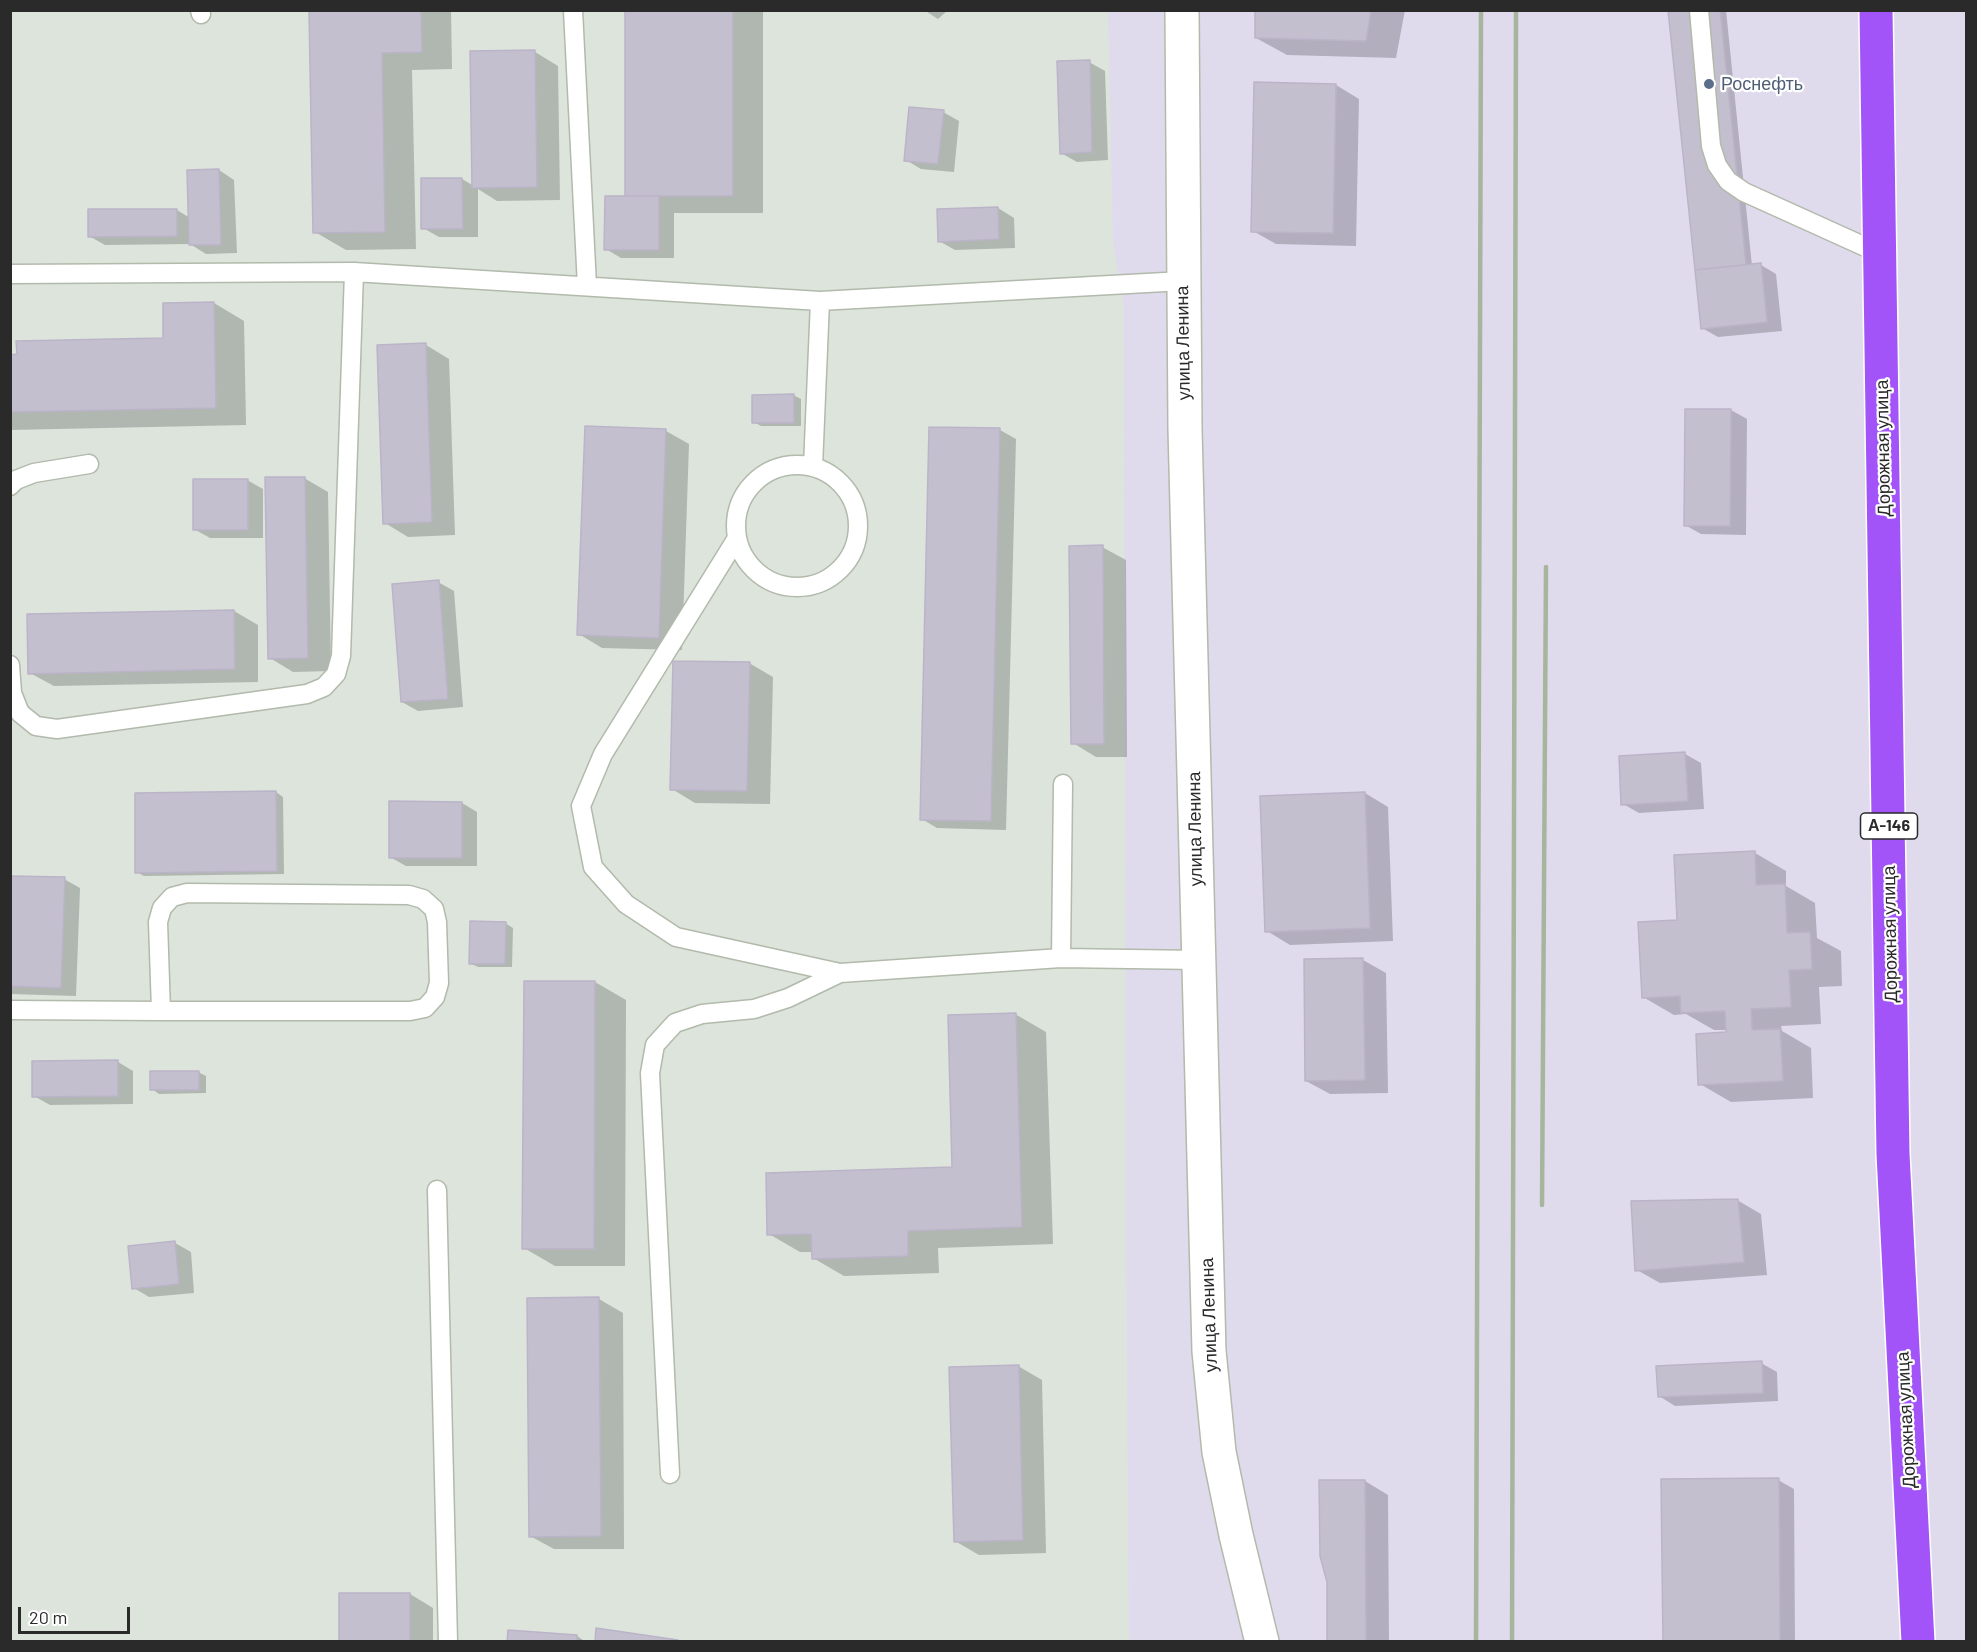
<!DOCTYPE html>
<meta charset="utf-8">
<style>
body{margin:0}
#map{position:relative;width:1977px;height:1652px;overflow:hidden;background:#e0daed;font-family:Barlow,sans-serif}
canvas{display:block}
.frame{position:absolute;inset:0;border:12px solid #2a2a2a;pointer-events:none}
.scale{position:absolute;left:18px;top:1607px;width:112px;height:27px;box-sizing:border-box;border:3px solid #2a2a2a;border-top:0;padding-left:8px;font-size:18px;line-height:21px;white-space:nowrap;color:#2a2a2a;-webkit-text-stroke:4px #fff;paint-order:stroke}
</style>
<div id="map">
<canvas width="1977" height="1652"></canvas>
<div class="frame"></div>
<div class="scale">20 m</div>
</div>
<script>
const ctx = document.querySelector('canvas').getContext('2d');
ctx.lineJoin = 'round';
function fillPath(path, color) { ctx.fillStyle = color; ctx.fill(path, 'evenodd'); }
const poly = rows => new Path2D(rows.map(r => 'M' + r).join(''));
function stroke(path, color, width, dash) { ctx.strokeStyle = color; ctx.lineWidth = width; ctx.lineCap = dash ? 'butt' : 'round'; ctx.setLineDash(dash || []); ctx.stroke(path); }
function drawText(font, color, halo, rows, align = 'center') {
  ctx.font = font + ' Barlow,sans-serif'; ctx.lineWidth = 4.5; ctx.setLineDash([]); ctx.textBaseline = 'middle'; ctx.strokeStyle = halo; ctx.fillStyle = color; for (const [text, x, y, turn = 0] of rows) {
    ctx.save(); ctx.translate(x, y); ctx.rotate((+turn || 0) * Math.PI / 180); ctx.textAlign = isNaN(turn) ? turn : align; if (halo) ctx.strokeText(text, 0, 0); ctx.fillText(text, 0, 0); ctx.restore();
  }
}
fillPath(poly([
 [11,11,1108,11,1113,241,1124,308,1126,1234,1129,1641,11,1642]
]), '#dce4dc');
fillPath(poly([
 [10,10,12,10,12,150,10,150],
 [310,10,451,10,452,69,412,70,416,249,346,250,315,232],
 [627,10,763,10,763,213,674,213,674,258,621,258,606,249,627,198],
 [924,10,948,10,938,19],
 [1257,10,1405,10,1396,58,1287,55,1256,38],
 [1670,10,1726,10,1752,266,1761,265,1776,274,1782,331,1718,337,1702,328],
 [535,52,558,66,560,200,497,201,478,189,478,237,439,237,423,228,462,179,474,186],
 [1089,62,1105,71,1108,160,1077,162,1061,153],
 [1336,85,1359,99,1356,246,1276,244,1253,231],
 [943,112,959,121,954,172,921,169,906,160],
 [219,170,234,180,237,253,206,254,190,244,105,245,89,236,177,210,190,218],
 [998,208,1014,218,1015,248,955,250,939,241],
 [214,303,244,321,246,425,10,430,10,356,165,340],
 [426,345,449,359,455,535,408,537,385,523],
 [793,395,801,399,801,426,761,426,754,422],
 [1731,410,1747,419,1746,535,1701,534,1685,525],
 [1000,430,1016,439,1006,830,937,828,922,819],
 [666,431,689,444,682,650,602,648,579,634],
 [304,478,328,492,331,671,293,672,270,658],
 [247,480,263,489,263,538,210,538,194,529],
 [1102,547,1126,560,1127,757,1096,757,1073,743],
 [438,582,454,591,463,707,418,711,402,702],
 [234,611,258,625,258,682,54,686,30,673],
 [749,663,773,677,770,804,695,803,672,789],
 [1685,754,1701,763,1704,809,1639,813,1623,804],
 [276,792,283,797,284,874,144,876,137,872],
 [1365,793,1388,807,1393,941,1290,945,1267,931],
 [462,803,477,812,477,866,406,866,390,857],
 [1755,853,1786,871,1786,886,1815,903,1817,938,1841,951,1842,986,1819,987,1821,1024,1781,1026,1782,1031,1811,1048,1813,1098,1731,1102,1700,1084,1728,1034,1728,1030,1714,1030,1686,1014,1674,1015,1643,997,1678,922],
 [10,877,64,879,80,888,76,996,10,994],
 [505,923,513,928,512,967,478,967,470,963],
 [1363,960,1386,973,1388,1093,1330,1094,1306,1081],
 [595,982,626,1000,625,1266,555,1266,524,1248],
 [1015,1014,1046,1032,1053,1244,938,1248,939,1273,844,1276,813,1258,813,1252,800,1252,769,1234,954,1169],
 [118,1062,133,1071,133,1104,50,1105,34,1096],
 [198,1072,206,1076,206,1093,159,1094,152,1089],
 [1737,1200,1761,1214,1767,1275,1660,1283,1637,1270],
 [175,1243,191,1252,194,1293,149,1297,134,1288],
 [599,1299,623,1313,624,1549,554,1549,530,1536],
 [1761,1363,1777,1372,1778,1401,1675,1406,1659,1396],
 [1018,1366,1042,1380,1046,1553,979,1555,955,1541],
 [1778,1480,1794,1489,1795,1642,1664,1642],
 [1365,1481,1388,1495,1389,1642,1328,1642],
 [410,1594,433,1608,433,1642,340,1642],
 [577,1636,586,1642,508,1642]
]), '#0003');
const building = poly([
 [309,10,421,10,422,52,382,53,385,232,313,233,309,10],
 [625,10,733,10,733,196,625,196,625,10],
 [1255,10,1371,10,1366,41,1255,38,1255,10],
 [1668,10,1720,10,1746,265,1695,270,1668,10],
 [535,50,537,187,472,188,470,51,535,50],
 [1090,60,1092,152,1060,154,1057,61,1090,60],
 [1254,82,1336,84,1333,233,1251,232,1254,82],
 [909,107,944,110,938,164,904,161,909,107],
 [219,169,221,245,189,245,187,170,219,169],
 [421,178,462,178,463,229,421,229,421,178],
 [605,196,659,196,659,250,604,250,605,196],
 [998,207,999,239,938,242,937,209,998,207],
 [88,209,177,209,177,236,88,237,88,209],
 [1761,263,1767,322,1701,329,1695,270,1761,263],
 [214,302,216,408,10,412,10,355,17,354,16,341,163,338,163,303,214,302],
 [426,343,432,522,383,524,377,345,426,343],
 [794,394,794,423,752,423,752,395,794,394],
 [1685,409,1731,409,1730,526,1684,526,1685,409],
 [585,426,666,429,659,638,577,635,585,426],
 [929,427,1000,428,991,821,920,820,929,427],
 [265,477,305,477,308,658,268,659,265,477],
 [193,479,248,479,248,530,193,530,193,479],
 [1103,545,1104,744,1071,744,1069,546,1103,545],
 [439,580,448,699,401,702,392,584,439,580],
 [234,610,235,669,28,674,27,614,234,610],
 [673,661,750,662,747,791,670,790,673,661],
 [1685,752,1688,801,1621,805,1619,756,1685,752],
 [276,791,277,871,135,873,135,793,276,791],
 [1365,792,1370,928,1265,932,1260,796,1365,792],
 [389,801,462,802,462,858,389,858,389,801],
 [1755,851,1756,885,1785,884,1787,933,1810,932,1812,969,1789,970,1791,1007,1751,1009,1752,1030,1780,1029,1783,1081,1698,1085,1696,1034,1726,1032,1725,1011,1681,1013,1680,996,1642,998,1638,922,1677,920,1674,855,1755,851],
 [10,876,65,877,61,988,10,986,10,876],
 [470,921,506,922,505,964,469,964,470,921],
 [1363,958,1365,1080,1305,1081,1304,959,1363,958],
 [524,981,595,981,594,1249,522,1249,524,981],
 [1016,1013,1022,1227,908,1231,908,1256,812,1259,811,1234,767,1235,766,1173,952,1167,948,1015,1016,1013],
 [118,1060,118,1096,32,1097,32,1061,118,1060],
 [150,1071,199,1071,199,1090,150,1090,150,1071],
 [1738,1199,1744,1262,1635,1271,1631,1201,1738,1199],
 [175,1241,179,1284,132,1289,128,1246,175,1241],
 [599,1297,601,1536,529,1537,527,1298,599,1297],
 [1762,1361,1763,1393,1658,1397,1656,1366,1762,1361],
 [1019,1365,1023,1540,954,1542,949,1367,1019,1365],
 [1779,1478,1780,1642,1663,1642,1661,1479,1779,1478],
 [1319,1480,1365,1480,1366,1642,1327,1642,1327,1582,1320,1556,1319,1480],
 [339,1593,410,1593,410,1642,339,1642,339,1593],
 [596,1628,678,1640,678,1642,595,1642,596,1628],
 [508,1630,577,1635,577,1642,507,1642,508,1630]
]);
fillPath(building, '#c4bfce');
stroke(building, '#bbb4c8', 1.5);
const service = poly([
 [200,10,201,14],
 [573,10,587,286],
 [1699,10,1711,146,1717,165,1728,181,1744,192,1881,254],
 [10,274,354,272,820,301,1183,281],
 '736 526a61 61 0 1 1 122 0a61 61 0 1 1-122 0Z',
 [813,467,820,301],
 [10,486,16,480,34,473,89,464],
 [737,538,603,754,581,806,593,867,626,904,676,937,840,973,1061,958,1199,960],
 [10,665,12,693,20,713,36,726,57,729,307,694,324,687,336,674,341,656,354,272],
 [1061,958,1063,784],
 [10,1010,161,1011,410,1011,425,1008,435,997,439,983,437,922,434,909,423,899,409,895,187,893,172,897,162,908,158,922,161,1011],
 [437,1190,448,1642],
 [670,1474,650,1073,655,1045,675,1023,702,1014,754,1009,788,998,840,973]
]);
const tertiary = poly([
 [1182,10,1185,429,1209,1351,1219,1452,1236,1535,1262,1642]
]);
const primary = poly([
 [1876,10,1893,1154,1918,1642]
]);
stroke(service, '#b2baab', 21);
stroke(tertiary, '#b2baab', 36);
stroke(primary, '#fff', 36);
stroke(service, '#fff', 18);
stroke(tertiary, '#fff', 33);
stroke(primary, '#a354f8', 33);
stroke(poly([
 [1542,1205,1546,567],
 [1476,1642,1481,10],
 [1512,1642,1516,10]
]), '#a7b59d', 4.5);
for (const [x, y, r, color] of [
 [1709,84,6,"#5c6f8a"]
]) { const dot = new Path2D(); dot.arc(x, y, r, 0, 2 * Math.PI); ctx.fillStyle = color; ctx.fill(dot); stroke(dot, '#fff', 2); }
for (const [x, y, w] of [
 [1889,826,57]
]) { const box = new Path2D(); box.roundRect(x - w / 2, y - 13, w, 26, 4.5); ctx.fillStyle = '#fff'; ctx.fill(box); stroke(box, '#2a2a2a', 1.5); }
drawText('bold 16px', '#2a2a2a', null, [
 ["А-146",1889,826]
]);
drawText('18px', '#4e5e75', '#fff', [
 ["Роснефть",1721,84]
], 'left');
drawText('18px', '#2a2a2a', '#fff', [
 ["улица Ленина",1183,343,-91],
 ["Дорожная улица",1883,448,-91],
 ["улица Ленина",1195,829,-91],
 ["Дорожная улица",1890,934,-91],
 ["улица Ленина",1209,1315,-92],
 ["Дорожная улица",1906,1420,-93]
]);
</script>
